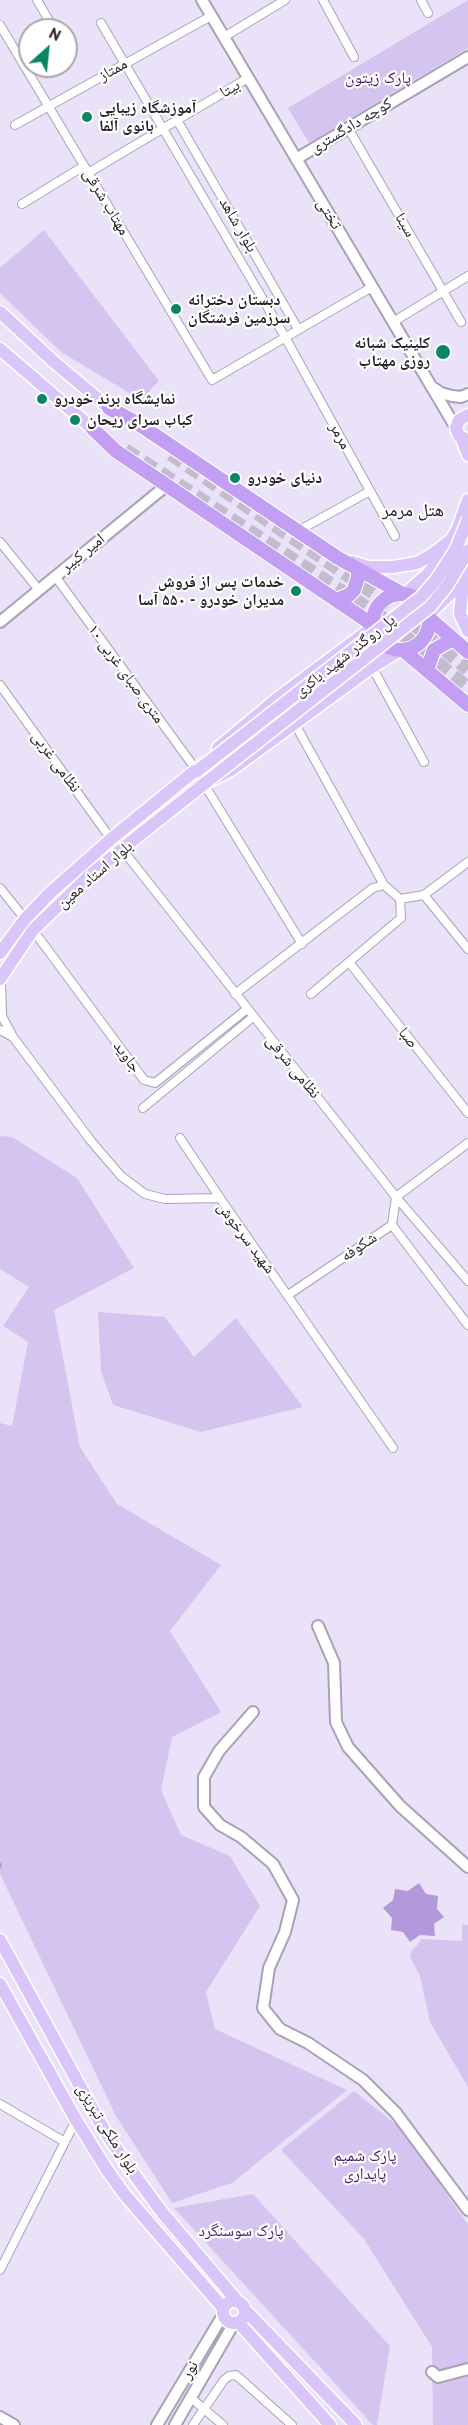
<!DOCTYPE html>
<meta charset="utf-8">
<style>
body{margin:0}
#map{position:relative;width:468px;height:2425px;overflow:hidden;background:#eae2f8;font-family:"PT Sans",sans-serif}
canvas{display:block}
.north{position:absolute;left:18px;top:18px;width:60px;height:60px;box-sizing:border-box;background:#fff;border:2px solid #a8a7aa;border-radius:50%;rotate:27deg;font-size:16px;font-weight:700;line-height:24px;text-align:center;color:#25222a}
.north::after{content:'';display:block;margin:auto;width:21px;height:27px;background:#0a8566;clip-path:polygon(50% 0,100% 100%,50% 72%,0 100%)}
</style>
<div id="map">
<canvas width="468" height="2425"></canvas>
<div class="north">N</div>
</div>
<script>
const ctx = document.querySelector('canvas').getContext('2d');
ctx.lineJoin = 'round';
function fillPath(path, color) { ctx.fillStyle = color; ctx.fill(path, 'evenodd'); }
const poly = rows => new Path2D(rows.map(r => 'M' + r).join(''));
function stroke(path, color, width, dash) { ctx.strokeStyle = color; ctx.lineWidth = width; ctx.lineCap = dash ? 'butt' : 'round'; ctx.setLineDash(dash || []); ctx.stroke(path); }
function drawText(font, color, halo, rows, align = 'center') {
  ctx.font = font + ' "PT Sans","Noto Naskh Arabic",sans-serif'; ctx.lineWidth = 4.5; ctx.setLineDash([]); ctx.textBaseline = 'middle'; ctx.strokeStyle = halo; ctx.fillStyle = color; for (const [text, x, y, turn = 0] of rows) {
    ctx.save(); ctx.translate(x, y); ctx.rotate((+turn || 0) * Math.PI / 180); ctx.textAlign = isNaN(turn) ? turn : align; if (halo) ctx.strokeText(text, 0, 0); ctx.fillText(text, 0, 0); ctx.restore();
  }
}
fillPath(poly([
 [468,0,468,48,309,143,288,108],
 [44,230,159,381,141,400,61,352,0,293,0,268],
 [0,1136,12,1137,77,1178,134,1268,54,1310,80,1447,117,1504,221,1565,170,1631,221,1712,172,1737,161,1790,181,1835,230,1856,260,1906,206,1992,215,2029,347,2090,232,2183,172,2203,116,2116,0,1874,0,1423,12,1426,28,1342,3,1326,29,1287,0,1269],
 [98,1312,165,1317,194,1357,236,1318,303,1407,201,1432,113,1405,101,1371],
 [462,1924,468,1925,468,2087,430,2022,420,1976,410,1957,411,1952,422,1939,462,1941],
 [354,2091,402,2129,468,2225,468,2425,433,2425,432,2347,364,2239,281,2150],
 [253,2194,390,2346,377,2425,373,2425,174,2208]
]), '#d5c4f0');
fillPath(poly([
 [419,1883,426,1894,438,1896,437,1909,444,1917,434,1924,435,1936,420,1935,410,1942,403,1932,391,1930,392,1918,383,1908,393,1900,395,1889,408,1891]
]), '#b398dc');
stroke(poly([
 [0,1864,0,1867]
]), '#b398dc', 3);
stroke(poly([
 [125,450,381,617,468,688],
 [171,454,390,604,468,669]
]), '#c3bccf', 14, [14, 7]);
const street = poly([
 [37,0,51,24],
 [323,0,354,57],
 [421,0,428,13],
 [101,23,285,337,395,536],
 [0,25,212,380,372,287],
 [224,37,285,0],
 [177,120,298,329],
 [15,125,211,16],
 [348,128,461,322],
 [88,173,248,78],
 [22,204,84,166],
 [393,322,468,276],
 [298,531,370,491],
 [0,542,39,590],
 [55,576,197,771],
 [372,667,424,762],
 [0,685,111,839],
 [295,724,384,885],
 [204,784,302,944],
 [122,849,396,1197,468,1281],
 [0,888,25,919],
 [424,895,468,862],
 [400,899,424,895,468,949],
 [33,930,144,1080,155,1083,247,1009],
 [349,962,468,1113],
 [235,994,373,888,384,885,400,899,401,918,311,994],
 [0,1030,13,1037,2,1016,1,977],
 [13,1037,91,1141,121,1176,145,1194,165,1199,220,1198],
 [143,1108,253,1017],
 [180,1138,220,1198,393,1448],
 [392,1225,468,1325],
 [288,1295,392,1225,396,1197,468,1143],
 [0,2104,65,2142],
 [0,2270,76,2120],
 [191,2398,223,2425],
 [193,2425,224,2380,229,2376,236,2375,292,2425]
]);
const secondary = poly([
 [202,0,456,428],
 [296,159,468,57],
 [432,387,441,393,452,396,461,397,468,394],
 [0,622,167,485],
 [318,1626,334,1663,336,1722,348,1747,400,1806,468,1867],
 [253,1712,219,1751,204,1777,204,1807,220,1825,241,1837,273,1864,293,1900,285,1932,269,1968,263,2008,280,2029,308,2043,363,2080,396,2113,468,2210],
 [432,2372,438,2377,468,2369],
 [0,2417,14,2425],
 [157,2425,223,2315],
 [175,2425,234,2323]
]);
const primary = poly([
 [0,312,54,362,109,408],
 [0,349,93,429],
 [468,415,459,420,456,428,459,436,468,440],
 [462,439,468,455],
 [352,562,368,567,393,567,417,563,433,554,451,540],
 [468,568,462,593,460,614,468,631],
 [405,594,428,574,439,560,457,530,468,500],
 [428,615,453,591,462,578],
 [218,748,278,698,373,627],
 [0,953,25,919,50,893,111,839,202,765],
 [0,979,33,930,88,877,122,849,204,784,231,770,372,667,400,650],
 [0,1940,104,2130,128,2166,161,2211,238,2302],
 [0,1984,76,2120,107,2170,125,2195,223,2308],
 '223 2312a11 11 0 1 1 22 0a11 11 0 1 1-22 0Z',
 [245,2310,356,2425],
 [238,2322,330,2425]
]);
const highway = poly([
 [109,408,137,423,338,558,403,594],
 [93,429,116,451,373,625],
 '373 622a28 28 0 1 1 56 0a28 28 0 1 1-56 0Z',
 [336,600,349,595,354,590,358,577,358,570],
 [429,618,468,652],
 [403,650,468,705],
 [427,670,434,650,453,639]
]);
stroke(street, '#a9a1b6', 10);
stroke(secondary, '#a9a1b6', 14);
stroke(primary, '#fff', 15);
stroke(highway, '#fff', 16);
stroke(street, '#fff', 8);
stroke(secondary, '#fff', 10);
stroke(primary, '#dac5f8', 12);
stroke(highway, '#c29ff3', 14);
const primaryBridge = poly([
 [197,771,421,597,436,580,456,549,468,519],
 [204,784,430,607,447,586,468,551]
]);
stroke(primaryBridge, '#fff', 15, []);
stroke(primaryBridge, '#dac5f8', 12);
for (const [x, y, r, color] of [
 [87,117,6,"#0a8566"],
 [176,309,6,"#0a8566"],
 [443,352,8,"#0a8566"],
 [42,399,6,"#0a8566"],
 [75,420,6,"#0a8566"],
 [235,478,6,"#0a8566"],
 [296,591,6,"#0a8566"]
]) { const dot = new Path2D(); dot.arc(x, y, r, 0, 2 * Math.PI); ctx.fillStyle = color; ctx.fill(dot); stroke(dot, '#fff', 2); }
drawText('16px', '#25222a', '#fff', [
 ["ممتاز",113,70,-29],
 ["بیتا",230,89,-31],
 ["کوچه دادگستری",351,126,-31],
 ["مهتاب شرقی",106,202,59],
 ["تختى",329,214,59],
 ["بلوار شاهد",238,225,60],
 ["سینا",405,225,60],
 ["مرمر",340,436,61],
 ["امیر کبیر",83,553,-39],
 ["پل روگذر شهید باکری",345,656,-38],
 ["۱۰ متری صبای غربی",126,674,54],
 ["نظامی غربی",56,762,54],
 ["بلوار استاد معین",95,875,-41],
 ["صبا",408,1038,52],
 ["جاوید",127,1057,54],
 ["نظامی شرقی",293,1067,51],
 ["شهید سرخوش",246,1238,53],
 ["شکوفه",359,1247,-34],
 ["بلوار ملکى تبریزى",107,2129,58],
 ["نور",190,2370,-59]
]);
drawText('16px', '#3c1363', '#fff', [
 ["پارک زیتون",378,78],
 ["پارک شمیم",365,2156],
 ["پایداری",365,2174],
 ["پارک سوسنگرد",241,2231]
]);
drawText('bold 16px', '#25222a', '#fff', [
 ["آموزشگاه زیبایی",99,108],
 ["بانوی آلفا",99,126],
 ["دبستان دخترانه",188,300],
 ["سرزمین فرشتگان",188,318],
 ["کلینیک شبانه",430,343,"right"],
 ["روزی مهتاب",430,361,"right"],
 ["نمایشگاه برند خودرو",54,399],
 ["کباب سرای ریحان",87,420],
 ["دنیای خودرو",247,478],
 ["خدمات پس از فروش",284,582,"right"],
 ["مدیران خودرو - ۵۵۰ آسا",284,600,"right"]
], 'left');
drawText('18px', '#25222a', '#fff', [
 ["هتل مرمر",413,511]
]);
</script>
